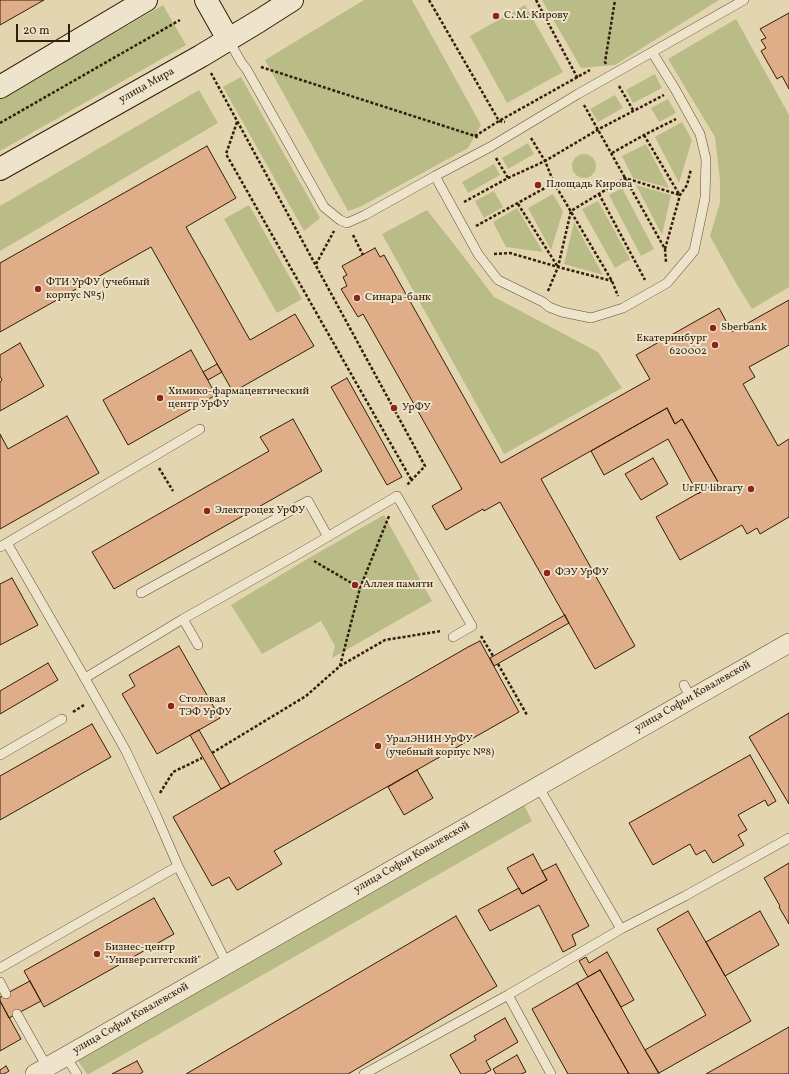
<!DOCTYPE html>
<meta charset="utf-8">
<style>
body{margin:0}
#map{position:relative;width:789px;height:1074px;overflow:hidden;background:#e3d5af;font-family:Vollkorn,serif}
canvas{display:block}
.scale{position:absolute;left:16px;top:24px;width:54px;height:18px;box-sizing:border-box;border:2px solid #321e0a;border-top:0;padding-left:5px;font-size:12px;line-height:14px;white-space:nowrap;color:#321e0a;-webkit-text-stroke:3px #ede4cb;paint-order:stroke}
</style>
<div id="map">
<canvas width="789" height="1074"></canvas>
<div class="scale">20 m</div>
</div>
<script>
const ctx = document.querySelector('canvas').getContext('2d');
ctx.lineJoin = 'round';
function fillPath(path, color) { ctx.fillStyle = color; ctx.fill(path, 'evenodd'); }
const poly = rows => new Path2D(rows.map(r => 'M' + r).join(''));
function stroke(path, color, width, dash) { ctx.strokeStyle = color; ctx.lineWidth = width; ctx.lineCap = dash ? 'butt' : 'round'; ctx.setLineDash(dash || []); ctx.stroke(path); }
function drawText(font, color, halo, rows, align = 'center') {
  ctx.font = font + ' Vollkorn,serif'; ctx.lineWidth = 4; ctx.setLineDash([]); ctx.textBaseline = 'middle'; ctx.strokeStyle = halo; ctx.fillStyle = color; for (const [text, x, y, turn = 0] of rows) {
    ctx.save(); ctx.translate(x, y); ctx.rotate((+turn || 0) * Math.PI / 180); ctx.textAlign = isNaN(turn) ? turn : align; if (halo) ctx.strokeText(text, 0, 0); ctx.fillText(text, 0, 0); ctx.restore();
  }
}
fillPath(poly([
 [364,0,412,0,481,125,468,148,360,207,348,211,265,60],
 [542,0,719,0,615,65,581,68],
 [163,5,186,45,0,151,0,99],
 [525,5,563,72,507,103,470,36],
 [736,19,789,115,789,287,752,309,733,278,710,236,720,203,720,180,715,137,668,59],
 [655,74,662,88,633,103,626,90],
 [241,77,320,218,304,231,223,87],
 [199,90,218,123,0,251,0,206],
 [615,95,623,108,598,122,590,109],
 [668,99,676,113,659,122,651,108],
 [682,122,692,140,679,183,655,137],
 [528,143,534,154,508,169,502,158],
 [646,144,669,188,633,178,622,156],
 '572 166a12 12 0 1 1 24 0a12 12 0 1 1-24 0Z',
 [494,164,500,175,468,193,462,182],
 [636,185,671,195,662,235],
 [622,188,654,249,641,256,609,195],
 [494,191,503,207,484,218,475,201],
 [553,194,563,211,551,250,528,208],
 [598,201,630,259,615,268,582,209],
 [249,205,302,299,277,313,224,219],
 [517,208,543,252,506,247,493,222],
 [427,210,457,248,494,297,598,352,622,388,504,454,382,234],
 [574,222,603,275,564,264],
 [384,515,432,601,332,658,335,646,321,621,262,654,231,605,309,558],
 [523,803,532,821,89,1074,87,1074,76,1058]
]), '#babc87');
const building = poly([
 [0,0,44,0,0,25,0,0],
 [789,13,789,89,782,76,777,79,761,51,766,48,761,40,766,38,760,29,789,13],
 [207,146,236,198,186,227,250,340,295,314,314,346,233,392,151,247,0,332,0,263,207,146],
 [375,248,380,257,384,255,501,463,650,379,636,355,719,308,732,332,789,300,789,345,749,367,755,377,743,384,778,446,789,439,789,517,760,534,757,528,747,534,742,525,680,560,656,517,718,482,682,419,675,424,667,408,541,479,635,646,595,669,500,502,484,511,483,509,446,530,432,506,462,489,363,314,358,317,341,289,347,286,343,277,347,275,342,266,375,248],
 [20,343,44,386,0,411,0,382,2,380,0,376,0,355,20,343],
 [191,350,216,395,128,445,103,400,191,350],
 [217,364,222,372,208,380,203,372,217,364],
 [347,378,402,477,387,485,331,387,347,378],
 [667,408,675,424,682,419,718,482,698,494,668,439,604,475,591,451,667,408],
 [67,416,99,473,0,529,0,434,8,449,67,416],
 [293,419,322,471,114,589,92,552,269,451,260,437,293,419],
 [653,458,668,484,641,500,625,474,653,458],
 [12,578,38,625,0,645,0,584,12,578],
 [565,615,569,623,494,666,490,658,565,615],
 [480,641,519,712,274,851,282,864,238,890,237,890,229,877,212,886,173,817,468,647,480,641],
 [179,646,220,718,157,754,122,694,135,686,129,675,179,646],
 [48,663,58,680,0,714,0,691,48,663],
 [789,713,789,804,749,737,789,713],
 [92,724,111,757,0,820,0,776,92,724],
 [199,730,230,784,221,789,190,735,199,730],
 [750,755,776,801,768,806,765,800,738,815,747,830,738,835,744,845,713,863,705,850,696,855,690,844,653,865,629,823,750,755],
 [417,770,433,798,404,815,388,787,417,770],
 [533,854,547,880,522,894,507,868,533,854],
 [789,863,789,924,779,907,780,906,764,878,789,863],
 [556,864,589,926,572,935,576,945,563,952,539,905,490,931,478,910,519,888,522,894,547,880,542,871,556,864],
 [154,898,174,934,44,1007,24,971,154,898],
 [688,911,751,1021,659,1073,645,1050,706,1015,657,929,688,911],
 [760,911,779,945,725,976,706,942,760,911],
 [456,916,497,986,348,1074,186,1074,456,916],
 [607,952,634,1000,621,1007,600,970,588,977,579,961,586,957,589,963,607,952],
 [600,970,645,1050,659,1074,629,1074,577,983,600,970],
 [30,981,41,1001,9,1018,0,1001,0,997,30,981],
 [577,983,629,1074,568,1074,532,1009,577,983],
 [0,1001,21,1039,0,1051,0,1001],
 [505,1018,518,1042,486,1061,491,1070,484,1074,461,1074,450,1055,476,1040,474,1036,505,1018],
 [789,1027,789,1074,706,1074,789,1027],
 [517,1055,526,1072,521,1074,496,1074,493,1069,517,1055],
 [137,1061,143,1072,140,1074,112,1074,137,1061],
 [6,1066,9,1071,4,1074,0,1074,0,1070,6,1066]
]);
fillPath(building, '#e0ad89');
stroke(building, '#321e0a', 1);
const lane = poly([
 [228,39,241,62,247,70,324,207,340,220,347,223,365,215,435,176,490,147,578,94,744,0],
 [435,176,478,254,498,280,543,302,549,307,562,312,591,318,623,308,667,283,694,251,705,198,706,159,700,134,675,89,652,52],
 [7,543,79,668,126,751,156,815,178,866,227,964],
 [0,547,200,429],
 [141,593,308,501,328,537],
 [183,619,198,645],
 [85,678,183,619,300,553,397,496,472,626,453,637],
 [684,685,691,699],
 [0,755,62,719],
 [538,786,621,929],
 [0,968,178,866],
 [0,982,6,994],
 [508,995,551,1074],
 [17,1014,47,1067],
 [66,1057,77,1074],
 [364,1074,508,995,621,929,685,896,789,838]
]);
const street = poly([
 [35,1074,789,643]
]);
const secondary = poly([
 [206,0,228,39],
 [0,87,146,0],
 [0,169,201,56,259,21,292,0]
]);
stroke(lane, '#5e4c33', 10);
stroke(street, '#5e4c33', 20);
stroke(secondary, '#321e0a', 24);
stroke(poly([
 [429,0,499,121,505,122],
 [536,0,577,77,577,79],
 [606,64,605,62,615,0],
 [261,67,475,136,478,138],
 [211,73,425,466,406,486],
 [619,86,633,110],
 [584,105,665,249,666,262],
 [237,122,226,154,412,481],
 [0,123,180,20],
 [644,135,679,194],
 [475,136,499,121,590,70],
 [531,138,545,161,554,183,612,281,618,296],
 [612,153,644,135,676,119],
 [496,158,508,178],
 [599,194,645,280],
 [464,202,508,178,545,161,599,129,664,95],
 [518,204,558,267],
 [476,226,554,183],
 [353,235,363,255],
 [665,249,680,195,687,185,691,169],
 [494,254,510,253,558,267,612,281],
 [316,264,334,231],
 [548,291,558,267,571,211,625,178,680,195],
 [159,468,173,491],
 [314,561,360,588],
 [481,636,493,656],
 [498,664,527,715],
 [340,666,360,588,389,516],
 [73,712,84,705],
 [212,753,306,696,340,666,385,640,441,631],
 [160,793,173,772,202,758]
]), '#321e0a', 2.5, [3, 2]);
stroke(lane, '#ede4cb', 9);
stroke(street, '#ede4cb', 19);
stroke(secondary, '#ede4cb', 22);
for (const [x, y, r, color] of [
 [496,16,4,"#8f2418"],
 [538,185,4,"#8f2418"],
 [38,289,4,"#8f2418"],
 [357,298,4,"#8f2418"],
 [713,328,4,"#8f2418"],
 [715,345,4,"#8f2418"],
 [160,398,4,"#8f2418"],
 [394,408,4,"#8f2418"],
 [751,489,4,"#8f2418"],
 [207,511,4,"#8f2418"],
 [547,573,4,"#8f2418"],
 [355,585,4,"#8f2418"],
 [171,706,4,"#8f2418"],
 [378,746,4,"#8f2418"],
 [97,954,4,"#8f2418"]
]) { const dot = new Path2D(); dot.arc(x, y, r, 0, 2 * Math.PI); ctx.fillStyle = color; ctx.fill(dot); stroke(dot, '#ede4cb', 1.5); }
drawText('11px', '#321e0a', '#ede4cb', [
 ["С. М. Кирову",504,16],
 ["Площадь Кирова",546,185],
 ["ФТИ УрФУ (учебный",46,283],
 ["корпус №5)",46,296],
 ["Синара-банк",365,298],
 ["Sberbank",721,328],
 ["Екатеринбург",707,339,"right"],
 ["620002",707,352,"right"],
 ["Химико-фармацевтический",168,392],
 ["центр УрФУ",168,405],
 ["УрФУ",402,408],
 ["UrFU library",743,489,"right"],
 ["Электроцех УрФУ",215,511],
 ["ФЭУ УрФУ",555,573],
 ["Аллея памяти",363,585],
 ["Столовая",179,700],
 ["ТЭФ УрФУ",179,713],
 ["УралЭНИН УрФУ",386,740],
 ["(учебный корпус №8)",386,753],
 ["Бизнес-центр",105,948],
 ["\"Университетский\"",105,961]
], 'left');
drawText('11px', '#321e0a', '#ede4cb', [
 ["улица Мира",147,86,-29],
 ["улица Софьи Ковалевской",693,697,-30],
 ["улица Софьи Ковалевской",412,858,-30],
 ["улица Софьи Ковалевской",131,1019,-30]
]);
</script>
